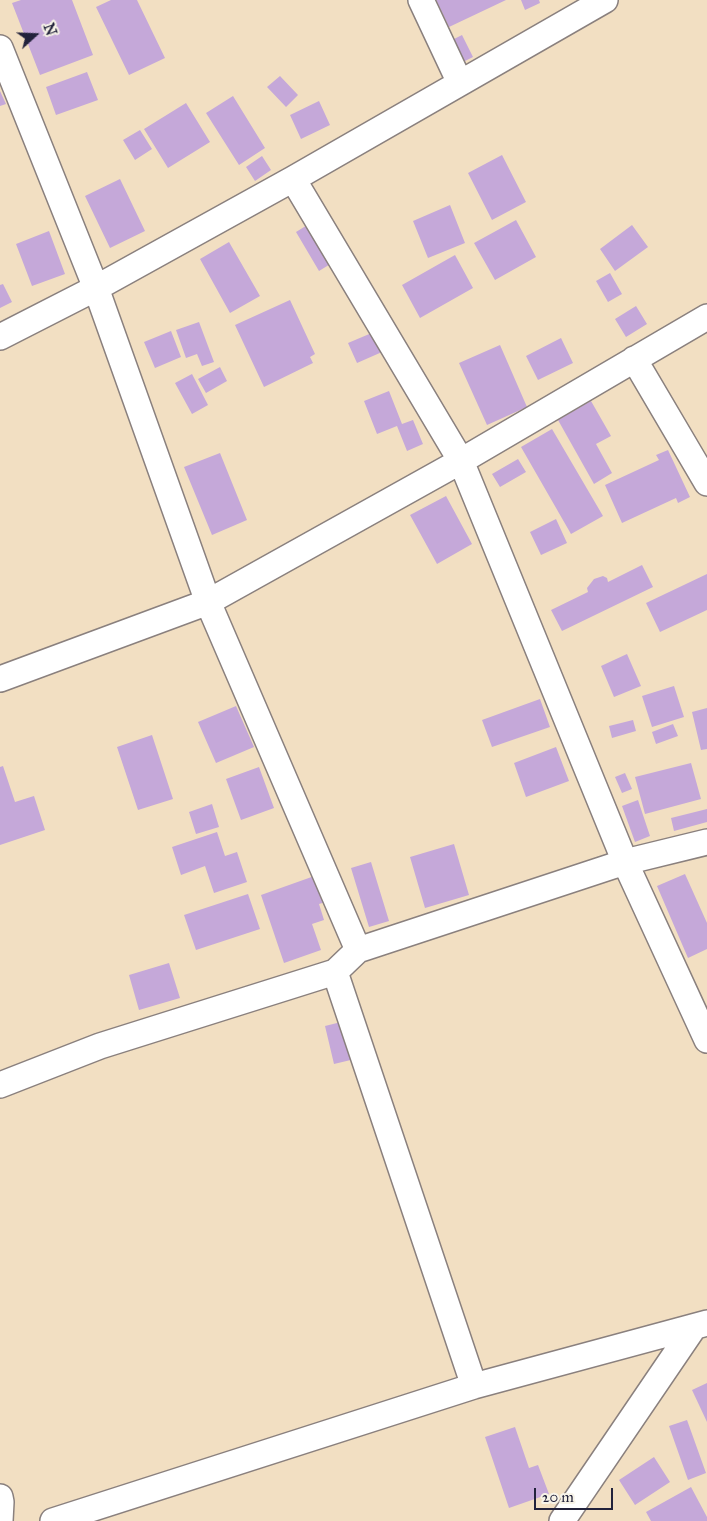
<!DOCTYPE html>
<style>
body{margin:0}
#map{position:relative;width:707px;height:1521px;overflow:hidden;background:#f2dfc2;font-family:"IM FELL Great Primer",serif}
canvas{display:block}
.north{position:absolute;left:10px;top:10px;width:50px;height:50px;-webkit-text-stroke:4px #f7f3e8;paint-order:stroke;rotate:70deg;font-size:14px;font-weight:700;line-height:20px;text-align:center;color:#22223b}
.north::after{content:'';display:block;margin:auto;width:18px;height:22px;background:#22223b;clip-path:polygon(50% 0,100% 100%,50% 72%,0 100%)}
.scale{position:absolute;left:534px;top:1488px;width:79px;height:22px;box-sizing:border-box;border:2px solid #22223b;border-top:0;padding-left:6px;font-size:15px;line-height:18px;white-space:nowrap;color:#22223b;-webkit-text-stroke:4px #f7f3e8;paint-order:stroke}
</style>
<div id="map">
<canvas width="707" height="1521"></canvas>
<div class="north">N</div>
<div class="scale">20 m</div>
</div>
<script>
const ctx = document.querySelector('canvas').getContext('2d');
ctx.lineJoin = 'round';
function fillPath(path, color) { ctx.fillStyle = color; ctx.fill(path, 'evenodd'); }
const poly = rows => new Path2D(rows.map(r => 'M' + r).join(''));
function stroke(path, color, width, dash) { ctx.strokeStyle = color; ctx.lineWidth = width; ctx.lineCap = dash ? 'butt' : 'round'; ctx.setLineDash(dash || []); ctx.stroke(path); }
fillPath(poly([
 [21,0,72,0,93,55,40,75,12,3],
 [111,0,137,0,165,58,129,75,96,7],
 [436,0,506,0,449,27],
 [521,0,539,0,540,3,525,10],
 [462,35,473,57,461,63,450,41],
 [87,72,98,100,56,115,46,87],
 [280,76,298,95,286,107,267,87],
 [0,91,6,104,0,106],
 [233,96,265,148,239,165,206,113],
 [319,101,330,125,301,139,290,115],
 [186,103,210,142,168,168,144,129],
 [140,130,152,149,135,160,123,140],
 [502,155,526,202,492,220,468,173],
 [262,156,271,170,255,181,246,167],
 [120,179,145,231,110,248,85,196],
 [450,205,465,243,428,258,413,221],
 [516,220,536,257,495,280,474,243],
 [309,224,332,263,319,271,296,232],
 [632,225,648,247,615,271,600,249],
 [49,231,65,274,32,286,16,244],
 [229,242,260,296,230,313,200,259],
 [455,255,473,288,420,318,402,285],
 [610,273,622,294,608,302,596,281],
 [3,284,12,302,0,308,0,285],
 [290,300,315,354,310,357,313,363,264,387,235,325],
 [636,306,647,324,626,337,615,319],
 [199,322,214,362,202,366,197,354,186,358,176,330],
 [171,331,181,357,155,368,144,342],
 [374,332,382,352,357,363,348,343],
 [561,338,573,363,538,380,526,356],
 [500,345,527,407,487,425,459,363],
 [220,367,227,381,206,393,198,379],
 [192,374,208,405,192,414,175,383],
 [389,391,402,424,413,420,423,444,407,451,397,426,377,434,364,401],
 [591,401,611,436,596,444,612,473,594,484,558,420],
 [552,429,603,516,571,534,521,447],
 [668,450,690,497,678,503,676,498,622,523,605,485,659,460,656,455],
 [220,453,247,520,212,535,184,467],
 [518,459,526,472,500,487,492,474],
 [446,496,472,544,437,564,410,515],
 [556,519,567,543,541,555,530,532],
 [642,565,653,587,562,631,551,610,588,592,587,588,594,579,603,576,607,578,608,582],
 [707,574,707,610,660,632,646,603],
 [627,654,641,686,614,697,601,666],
 [674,686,684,717,652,727,642,696],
 [540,699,550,727,492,747,482,720],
 [236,706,254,747,216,763,198,722],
 [707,708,707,749,701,750,692,712],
 [633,720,636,731,612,738,609,726],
 [673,724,678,736,656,744,652,732],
 [152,735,173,799,138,810,117,747],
 [556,747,569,781,526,797,514,763],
 [691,763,701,799,645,814,635,777],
 [3,766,15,802,34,796,45,830,0,845,0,767],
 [259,767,274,808,241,820,226,779],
 [625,773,632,789,622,793,615,777],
 [638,800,650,836,635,842,622,806],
 [212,804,219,827,196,834,189,812],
 [707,809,707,822,674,831,671,818],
 [217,832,225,856,237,852,247,882,214,893,205,866,181,875,172,847],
 [454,844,469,895,425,908,410,857],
 [371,862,389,921,369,927,351,868],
 [320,874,329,901,319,904,324,920,312,924,321,950,284,963,261,895],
 [685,874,707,923,707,949,688,958,657,886],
 [248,894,260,929,196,950,184,915],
 [169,963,180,998,139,1010,129,975],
 [349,1020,359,1058,334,1064,325,1026],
 [707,1383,707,1422,692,1390],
 [687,1420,706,1473,688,1480,669,1426],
 [515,1427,529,1468,538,1465,549,1494,509,1508,485,1437],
 [654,1457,670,1482,635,1505,619,1480],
 [691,1487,707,1517,707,1521,651,1521,646,1512]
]), '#c5a8d9');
const street = poly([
 [421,0,460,83],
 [0,48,96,288,208,602,358,950],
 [293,179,461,461,625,862,707,1040],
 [0,337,96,288,293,179,605,0],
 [634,359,707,483],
 [0,679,208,602,461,461,707,317],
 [335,972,474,1386],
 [0,1085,100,1046,335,972,358,950,625,862,707,842],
 [0,1497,1,1502,0,1521],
 [53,1521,474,1386,707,1323],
 [562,1521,694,1327]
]);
stroke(street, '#8a807e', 28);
stroke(street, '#fff', 25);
</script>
